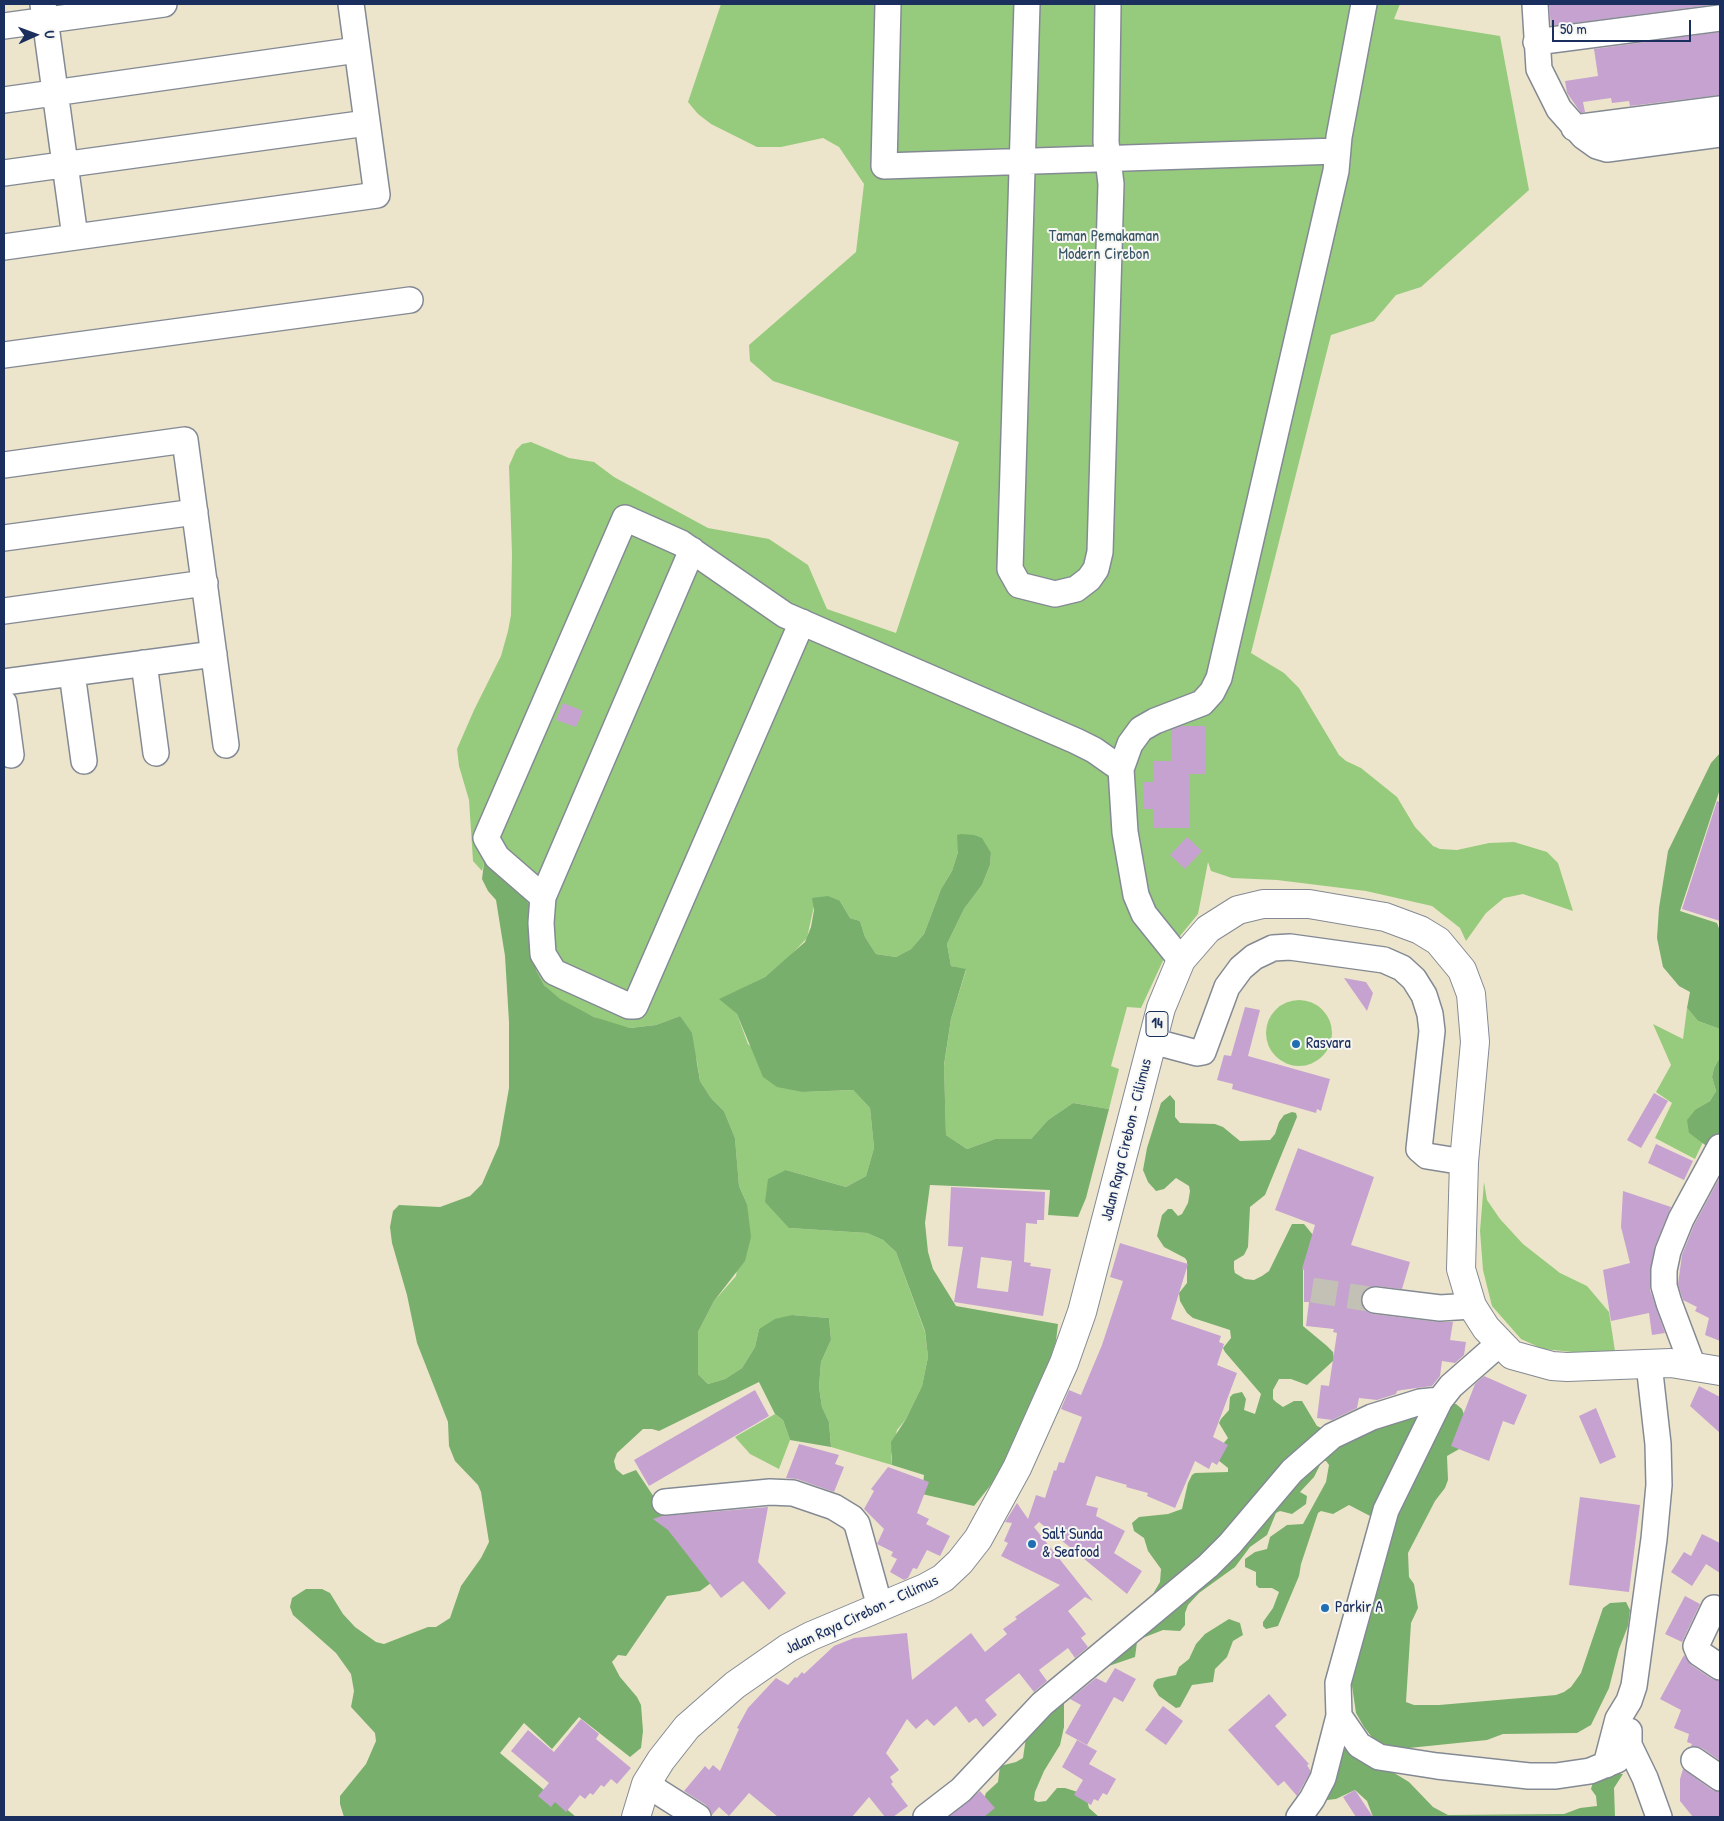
<!DOCTYPE html>
<style>
body{margin:0}
#map{position:relative;width:1724px;height:1821px;overflow:hidden;background:#ede5cb;font-family:"Patrick Hand",sans-serif}
canvas{display:block}
.frame{position:absolute;inset:0;border:5px solid #1b2f5e;pointer-events:none}
.north{position:absolute;left:10px;top:10px;width:50px;height:50px;-webkit-text-stroke:4px #f6f6f2;paint-order:stroke;rotate:88deg;font-size:14px;font-weight:700;line-height:20px;text-align:center;color:#1b2f5e}
.north::after{content:'';display:block;margin:auto;width:18px;height:22px;background:#1b2f5e;clip-path:polygon(50% 0,100% 100%,50% 72%,0 100%)}
.scale{position:absolute;left:1552px;top:20px;width:139px;height:22px;box-sizing:border-box;border:2px solid #1b2f5e;border-top:0;padding-left:6px;font-size:15px;line-height:18px;white-space:nowrap;color:#1b2f5e;-webkit-text-stroke:4px #f6f6f2;paint-order:stroke}
</style>
<div id="map">
<canvas width="1724" height="1821"></canvas>
<div class="frame"></div>
<div class="north">U</div>
<div class="scale">50 m</div>
</div>
<script>
const ctx = document.querySelector('canvas').getContext('2d');
ctx.lineJoin = 'round';
function fillPath(path, color) { ctx.fillStyle = color; ctx.fill(path, 'evenodd'); }
const poly = rows => new Path2D(rows.map(r => 'M' + r).join(''));
function stroke(path, color, width, dash) { ctx.strokeStyle = color; ctx.lineWidth = width; ctx.lineCap = dash ? 'butt' : 'round'; ctx.setLineDash(dash || []); ctx.stroke(path); }
function drawText(font, color, halo, rows, align = 'center') {
  ctx.font = font + ' "Patrick Hand",sans-serif'; ctx.lineWidth = 4; ctx.setLineDash([]); ctx.textBaseline = 'middle'; ctx.strokeStyle = halo; ctx.fillStyle = color; for (const [text, x, y, turn = 0] of rows) {
    ctx.save(); ctx.translate(x, y); ctx.rotate((+turn || 0) * Math.PI / 180); ctx.textAlign = isNaN(turn) ? turn : align; if (halo) ctx.strokeText(text, 0, 0); ctx.fillText(text, 0, 0); ctx.restore();
  }
}
fillPath(poly([
 [721,4,1400,4,1394,19,1500,36,1529,190,1421,287,1396,295,1374,321,1331,335,1251,653,1284,673,1299,688,1339,755,1346,761,1361,768,1397,797,1415,827,1433,846,1440,849,1457,850,1489,843,1514,842,1547,852,1558,863,1573,911,1523,894,1504,898,1486,913,1466,941,1460,928,1432,906,1366,891,1277,880,1232,878,1211,871,1208,862,1198,914,1167,952,1141,1008,1127,1007,1111,1066,1119,1069,1109,1109,1073,1103,1048,1120,1031,1139,995,1139,967,1149,946,1135,944,1066,951,1019,966,970,951,966,947,944,964,909,982,885,990,865,991,853,958,852,952,871,941,889,924,934,911,949,896,957,876,954,865,937,860,921,850,918,840,901,814,906,807,938,790,956,765,977,720,999,737,1014,748,1044,803,1092,853,1090,870,1108,874,1148,866,1176,846,1187,786,1170,789,1228,867,1233,883,1240,896,1252,925,1332,928,1357,922,1386,906,1419,897,1430,891,1456,892,1465,831,1447,829,1422,822,1407,819,1387,821,1362,831,1340,829,1318,792,1315,759,1329,755,1347,742,1368,725,1379,708,1384,698,1374,698,1332,714,1301,736,1276,747,1204,739,1186,735,1138,724,1111,711,1098,700,1081,697,1061,680,1016,656,1025,630,1028,605,1022,579,1010,560,1000,544,985,536,970,533,917,484,863,482,871,473,861,469,800,459,766,457,749,474,710,501,656,508,631,511,615,512,554,509,466,516,450,522,444,531,442,569,458,594,462,614,477,708,528,769,539,808,565,827,609,896,633,959,442,773,381,750,361,749,345,856,252,864,184,839,147,823,138,781,147,757,147,711,124,698,114,688,102],
 '1266 1033a33 33 0 1 1 66 0a33 33 0 1 1-66 0Z',
 [1687,1008,1698,1021,1720,1029,1720,1057,1714,1068,1712,1077,1716,1091,1710,1101,1696,1109,1689,1133,1703,1142,1695,1159,1655,1138,1672,1103,1656,1092,1671,1065,1653,1024,1683,1039],
 [1484,1182,1487,1200,1500,1219,1523,1244,1560,1273,1587,1286,1609,1312,1615,1351,1573,1352,1543,1349,1521,1339,1492,1306,1483,1270,1480,1231],
 [775,1414,783,1420,790,1440,779,1469,750,1454,735,1437]
]), '#96cb7d');
fillPath(poly([
 [1720,753,1720,789,1680,911,1717,923,1720,931,1720,1029,1698,1021,1687,1008,1690,992,1679,986,1663,967,1657,938,1659,908,1668,851,1711,763],
 [961,834,974,835,982,838,991,853,990,865,982,885,964,909,947,944,951,966,966,969,951,1019,944,1065,946,1135,967,1149,995,1139,1031,1139,1048,1120,1073,1103,1109,1109,1086,1198,1078,1217,1048,1215,1050,1190,930,1185,925,1223,928,1252,933,1269,956,1306,1058,1324,1056,1341,1048,1366,1002,1471,974,1506,922,1494,924,1475,892,1465,891,1442,906,1419,922,1386,928,1357,925,1331,896,1252,883,1240,867,1233,789,1228,765,1202,768,1179,786,1170,846,1187,866,1176,874,1148,870,1108,853,1090,803,1092,777,1087,763,1077,737,1014,719,999,765,977,805,942,811,927,814,910,812,898,828,896,840,901,850,918,860,921,865,937,876,954,896,957,911,949,924,934,941,889,952,871,958,852,957,835],
 [488,861,524,897,531,908,536,970,544,985,560,999,594,1017,630,1028,656,1025,680,1016,692,1033,700,1081,711,1098,724,1111,735,1138,739,1186,747,1204,751,1237,745,1261,714,1301,698,1332,698,1374,708,1384,725,1379,742,1368,755,1347,759,1329,775,1319,792,1315,829,1318,831,1340,821,1362,819,1387,822,1407,829,1422,831,1447,790,1440,783,1420,775,1414,759,1382,659,1431,652,1429,643,1429,617,1453,614,1461,616,1469,623,1475,636,1470,711,1583,700,1591,667,1596,626,1656,618,1655,612,1662,620,1677,637,1697,641,1705,643,1731,641,1748,630,1757,579,1717,552,1749,524,1723,500,1753,576,1817,344,1817,340,1804,340,1796,366,1764,376,1741,375,1733,351,1707,354,1691,351,1674,336,1653,293,1615,290,1607,292,1598,306,1589,322,1589,330,1593,343,1614,355,1627,376,1642,384,1644,428,1627,436,1627,450,1618,461,1586,481,1558,489,1542,481,1492,478,1485,455,1461,449,1446,448,1422,417,1343,407,1295,392,1243,390,1227,393,1211,399,1205,440,1207,470,1196,482,1184,499,1145,509,1088,509,1022,505,956,496,900,488,891,482,879,484,863],
 [1720,1057,1720,1156,1689,1133,1687,1120,1696,1109,1710,1101,1716,1091,1712,1077,1714,1068],
 [1170,1095,1175,1101,1175,1117,1180,1123,1215,1124,1223,1127,1240,1141,1270,1140,1275,1134,1279,1122,1284,1115,1292,1112,1296,1113,1297,1117,1265,1195,1250,1207,1248,1247,1244,1255,1234,1261,1234,1269,1235,1273,1245,1279,1254,1280,1262,1276,1269,1271,1292,1224,1304,1224,1317,1240,1303,1267,1303,1326,1327,1346,1333,1352,1334,1360,1307,1385,1291,1379,1279,1379,1273,1390,1273,1399,1276,1402,1283,1407,1294,1401,1302,1401,1317,1426,1324,1429,1427,1406,1372,1517,1349,1505,1333,1514,1321,1511,1318,1513,1301,1564,1299,1576,1278,1626,1266,1629,1263,1626,1263,1622,1273,1608,1279,1592,1272,1588,1259,1588,1256,1585,1256,1572,1245,1567,1245,1559,1255,1552,1267,1549,1270,1537,1287,1525,1303,1524,1326,1482,1329,1465,1326,1461,1322,1461,1314,1477,1300,1492,1307,1496,1306,1504,1292,1514,1280,1511,1276,1513,1267,1535,1250,1547,1235,1567,1199,1593,1188,1605,1185,1613,1185,1625,1180,1631,1163,1630,1140,1639,1137,1642,1135,1657,1100,1669,1134,1626,1160,1582,1161,1569,1148,1551,1144,1538,1134,1531,1132,1523,1139,1517,1168,1514,1182,1509,1188,1483,1192,1475,1195,1473,1228,1472,1228,1468,1218,1460,1223,1444,1228,1438,1219,1423,1221,1419,1229,1410,1230,1397,1233,1394,1242,1392,1246,1399,1244,1410,1255,1414,1261,1394,1225,1352,1223,1348,1231,1338,1230,1330,1193,1318,1187,1313,1180,1301,1179,1293,1187,1283,1187,1261,1185,1258,1164,1247,1157,1236,1162,1215,1168,1209,1172,1209,1178,1216,1182,1214,1188,1203,1190,1191,1189,1186,1176,1178,1164,1189,1156,1191,1148,1182,1143,1170,1147,1148,1161,1103],
 [1446,1404,1456,1404,1462,1409,1465,1417,1461,1448,1447,1456,1448,1480,1445,1488,1435,1501,1408,1553,1409,1577,1414,1584,1418,1608,1411,1623,1406,1702,1414,1705,1439,1705,1556,1695,1564,1692,1571,1687,1581,1673,1603,1608,1610,1603,1626,1602,1630,1610,1628,1626,1619,1649,1609,1688,1591,1725,1577,1733,1503,1734,1487,1740,1399,1749,1375,1741,1364,1727,1356,1713,1351,1679,1389,1528],
 [1229,1619,1240,1623,1243,1635,1233,1641,1227,1657,1215,1669,1213,1682,1192,1685,1180,1707,1176,1708,1159,1696,1153,1686,1154,1682,1157,1679,1176,1675,1179,1667,1189,1659,1196,1644,1205,1634],
 [1064,1697,1064,1727,1060,1745,1044,1771,1035,1792,1034,1800,1038,1802,1046,1801,1057,1788,1065,1788,1081,1793,1087,1800,1089,1808,1099,1817,977,1817,986,1793,998,1782,1000,1766,1016,1762,1023,1758,1026,1737],
 [1340,1740,1409,1782,1433,1807,1448,1815,1564,1814,1580,1808,1597,1806,1596,1796,1591,1789,1593,1782,1615,1774,1623,1774,1614,1788,1615,1817,1373,1817,1367,1801,1355,1790,1336,1799,1318,1801]
]), '#78af6c');
fillPath(poly([
 [1549,4,1718,4,1551,26],
 [1720,32,1720,95,1630,106,1629,101,1612,103,1611,98,1583,102,1585,112,1581,113,1567,93,1565,81,1598,76,1594,49],
 [563,703,583,711,576,727,556,720],
 [1181,726,1205,726,1205,774,1190,774,1190,828,1154,828,1154,809,1143,809,1143,782,1153,782,1153,761,1171,761,1171,730],
 [1717,801,1720,802,1720,921,1682,909],
 [1187,837,1202,851,1185,869,1170,855],
 [1344,978,1366,982,1373,993,1367,1011],
 [1245,1007,1260,1010,1248,1056,1330,1079,1321,1111,1317,1109,1316,1113,1232,1089,1233,1084,1217,1080,1224,1055,1231,1056],
 [1654,1093,1668,1101,1641,1148,1627,1140],
 [1656,1144,1693,1161,1684,1180,1648,1163],
 [1298,1148,1374,1177,1351,1245,1410,1262,1402,1289,1376,1286,1364,1291,1361,1299,1366,1311,1373,1314,1438,1322,1453,1322,1450,1340,1466,1342,1464,1355,1455,1363,1442,1361,1440,1376,1432,1386,1402,1390,1397,1391,1396,1394,1377,1400,1359,1398,1357,1408,1332,1420,1317,1418,1321,1385,1329,1386,1337,1333,1333,1332,1334,1329,1306,1326,1309,1302,1304,1302,1304,1270,1302,1269,1315,1225,1275,1210],
 [1720,1177,1720,1341,1705,1335,1709,1318,1695,1311,1697,1307,1683,1300,1678,1284,1682,1255,1694,1225],
 [951,1187,1045,1192,1044,1220,1037,1220,1037,1224,1026,1223,1024,1262,1031,1263,1030,1266,1051,1269,1043,1316,954,1302,963,1247,948,1246],
 [981,1257,1012,1261,1008,1292,977,1288],
 [1623,1191,1671,1207,1655,1246,1650,1270,1650,1290,1665,1333,1652,1335,1649,1313,1611,1321,1603,1270,1630,1263,1621,1227],
 [1120,1243,1188,1264,1171,1319,1221,1336,1219,1342,1224,1344,1217,1365,1237,1373,1213,1437,1228,1445,1217,1465,1212,1462,1209,1469,1195,1461,1175,1508,1147,1496,1148,1493,1126,1487,1127,1485,1096,1476,1086,1505,1098,1508,1096,1516,1125,1531,1114,1553,1142,1571,1127,1594,1039,1522,1034,1527,1093,1601,1085,1597,1068,1611,1086,1634,1081,1638,1088,1647,1075,1658,1068,1648,1039,1670,1047,1681,1034,1692,1019,1673,985,1700,997,1715,983,1727,976,1718,969,1723,956,1706,934,1726,927,1719,916,1729,907,1719,886,1753,899,1770,890,1777,893,1782,891,1784,908,1806,893,1817,885,1817,869,1797,852,1817,778,1817,749,1793,729,1816,719,1807,712,1815,706,1805,684,1791,705,1766,709,1770,713,1765,720,1771,739,1729,737,1728,748,1708,776,1678,788,1685,795,1677,797,1678,802,1672,804,1674,834,1646,854,1638,907,1633,912,1680,971,1633,985,1652,1007,1634,1003,1629,1017,1619,1015,1617,1060,1585,1001,1556,1008,1543,1004,1541,1012,1523,1005,1522,1017,1503,1028,1519,1036,1495,1045,1498,1054,1470,1056,1471,1059,1462,1064,1463,1082,1417,1061,1409,1069,1390,1081,1395,1102,1345,1123,1281,1110,1277],
 [1484,1376,1527,1395,1514,1425,1503,1421,1489,1461,1451,1446,1475,1384],
 [1699,1386,1720,1397,1720,1433,1690,1406],
 [755,1390,769,1416,649,1486,634,1460],
 [1596,1408,1616,1457,1600,1464,1579,1416],
 [799,1444,839,1455,835,1464,844,1467,834,1492,797,1479,786,1478],
 [888,1467,929,1482,917,1513,929,1519,926,1524,950,1536,940,1556,927,1550,917,1569,913,1568,908,1578,904,1580,890,1572,897,1559,891,1556,893,1552,877,1544,884,1529,864,1509,874,1491,871,1489],
 [1580,1497,1640,1505,1629,1592,1569,1585],
 [768,1507,758,1562,786,1593,769,1610,743,1581,721,1598,668,1530,653,1519,662,1516],
 [1702,1534,1720,1543,1720,1573,1706,1564,1692,1586,1671,1572,1684,1552,1691,1556],
 [1685,1596,1700,1604,1682,1642,1665,1634],
 [1684,1655,1691,1665,1712,1679,1720,1681,1719,1760,1702,1748,1691,1746,1692,1744,1687,1742,1689,1734,1674,1728,1681,1710,1660,1699],
 [1115,1668,1136,1679,1123,1702,1114,1697,1087,1745,1065,1733,1081,1705,1070,1699,1096,1678,1106,1683],
 [1269,1694,1287,1715,1275,1726,1309,1764,1307,1765,1310,1770,1310,1773,1297,1796,1284,1781,1278,1786,1228,1730],
 [1163,1706,1183,1721,1166,1745,1145,1730],
 [581,1719,599,1734,596,1739,631,1768,617,1784,611,1779,604,1787,601,1785,593,1795,590,1793,585,1799,580,1795,566,1812,555,1802,551,1807,538,1796,549,1783,511,1751,528,1730,554,1752],
 [1077,1740,1097,1751,1089,1764,1116,1779,1107,1795,1103,1793,1098,1801,1094,1799,1091,1805,1074,1795,1083,1780,1062,1767],
 [1683,1769,1712,1790,1720,1792,1720,1817,1693,1817,1680,1801,1680,1779],
 [1355,1790,1373,1817,1356,1817,1343,1797],
 [980,1791,995,1808,984,1817,949,1817]
]), '#c6a2d0');
stroke(poly([
 [1312,1290,1375,1300]
]), '#c3c1b5', 25, [25, 12]);
const minor = poly([
 [43,4,75,237],
 [888,4,884,166,1337,151],
 [1027,4,1010,569,1019,585,1055,594,1076,589,1089,579,1096,569,1100,552,1111,184,1106,142,1108,4],
 [1535,4,1539,69,1559,109,1583,136,1597,146,1607,149,1720,134],
 [4,26,164,4],
 [1536,42,1720,18],
 [4,100,357,50],
 [1574,128,1720,109],
 [4,173,367,123],
 [4,247,377,195,351,4],
 [4,355,410,300],
 [4,465,185,440,226,745],
 [4,538,195,512],
 [692,550,543,897,541,923,543,954,554,972,629,1006,635,1006,802,622],
 [4,611,205,583],
 [144,663,156,753],
 [72,673,84,761],
 [4,682,214,654],
 [4,703,11,755],
 [543,897,497,857,486,838,625,518,681,543,785,615,1076,741,1094,750,1121,769],
 [1181,960,1144,914,1136,895,1125,832,1121,769,1130,744,1141,729,1155,721,1202,703,1212,692,1219,678,1336,171,1339,137,1364,4],
 [1152,1041,1197,1053,1203,1052,1227,987,1241,968,1254,957,1273,948,1290,947,1384,960,1402,968,1414,979,1424,995,1430,1014,1432,1031,1419,1149,1427,1156,1464,1162],
 [1375,1300,1440,1308,1472,1306],
 [1500,1343,1451,1386,1440,1400,1386,1510,1338,1683,1339,1716,1359,1745,1379,1757,1437,1766,1529,1776,1556,1776,1590,1771,1617,1760,1629,1745],
 [1692,1364,1669,1303,1664,1286,1664,1270,1668,1251,1681,1219,1720,1147],
 [665,1502,770,1492,793,1493,834,1507,852,1518,857,1524,880,1607],
 [1714,1608,1696,1646,1699,1653,1720,1667],
 [1629,1731,1629,1745,1645,1778,1659,1817],
 [1694,1760,1720,1778],
 [1606,1765,1618,1719,1629,1701,1634,1686,1654,1539,1659,1485,1658,1444,1649,1364],
 [646,1784,698,1817],
 [926,1817,961,1790,1042,1704,1208,1566,1230,1544,1292,1471,1332,1436,1372,1417,1420,1402,1440,1400],
 [1299,1817,1312,1799,1323,1778,1339,1716]
]);
const highway = poly([
 [636,1817,646,1784,661,1760,687,1727,735,1685,788,1648,811,1636,925,1588,943,1578,960,1562,978,1539,1017,1468,1064,1363,1082,1312,1161,1008,1181,960,1208,929,1238,910,1263,904,1309,904,1385,917,1420,930,1438,941,1462,970,1471,994,1475,1042,1464,1162,1461,1269,1472,1306,1486,1328,1512,1355,1552,1366,1567,1367,1671,1363,1720,1371]
]);
stroke(minor, '#848a94', 28);
stroke(highway, '#848a94', 30);
stroke(minor, '#fff', 25);
stroke(highway, '#fff', 28);
for (const [x, y, r, color] of [
 [1296,1044,5,"#1f6fb2"],
 [1032,1544,5,"#1f6fb2"],
 [1325,1608,5,"#1f6fb2"]
]) { const dot = new Path2D(); dot.arc(x, y, r, 0, 2 * Math.PI); ctx.fillStyle = color; ctx.fill(dot); stroke(dot, '#f6f6f2', 2); }
for (const [x, y, w] of [
 [1157,1024,22]
]) { const box = new Path2D(); box.roundRect(x - w / 2, y - 12.5, w, 25, 4); ctx.fillStyle = '#f6f6f2'; ctx.fill(box); stroke(box, '#1b2f5e', 1); }
drawText('bold 15px', '#1b2f5e', null, [
 ["14",1157,1024]
]);
drawText('16px', '#3a5666', '#f6f6f2', [
 ["Taman Pemakaman",1104,237],
 ["Modern Cirebon",1104,255]
]);
drawText('16px', '#1b2f5e', '#f6f6f2', [
 ["Rasvara",1306,1044],
 ["Salt Sunda",1042,1535],
 ["& Seafood",1042,1553],
 ["Parkir A",1335,1608]
], 'left');
drawText('16px', '#1b2f5e', '#f6f6f2', [
 ["Jalan Raya Cirebon - Cilimus",1127,1140,-76],
 ["Jalan Raya Cirebon - Cilimus",862,1615,-25]
]);
</script>
